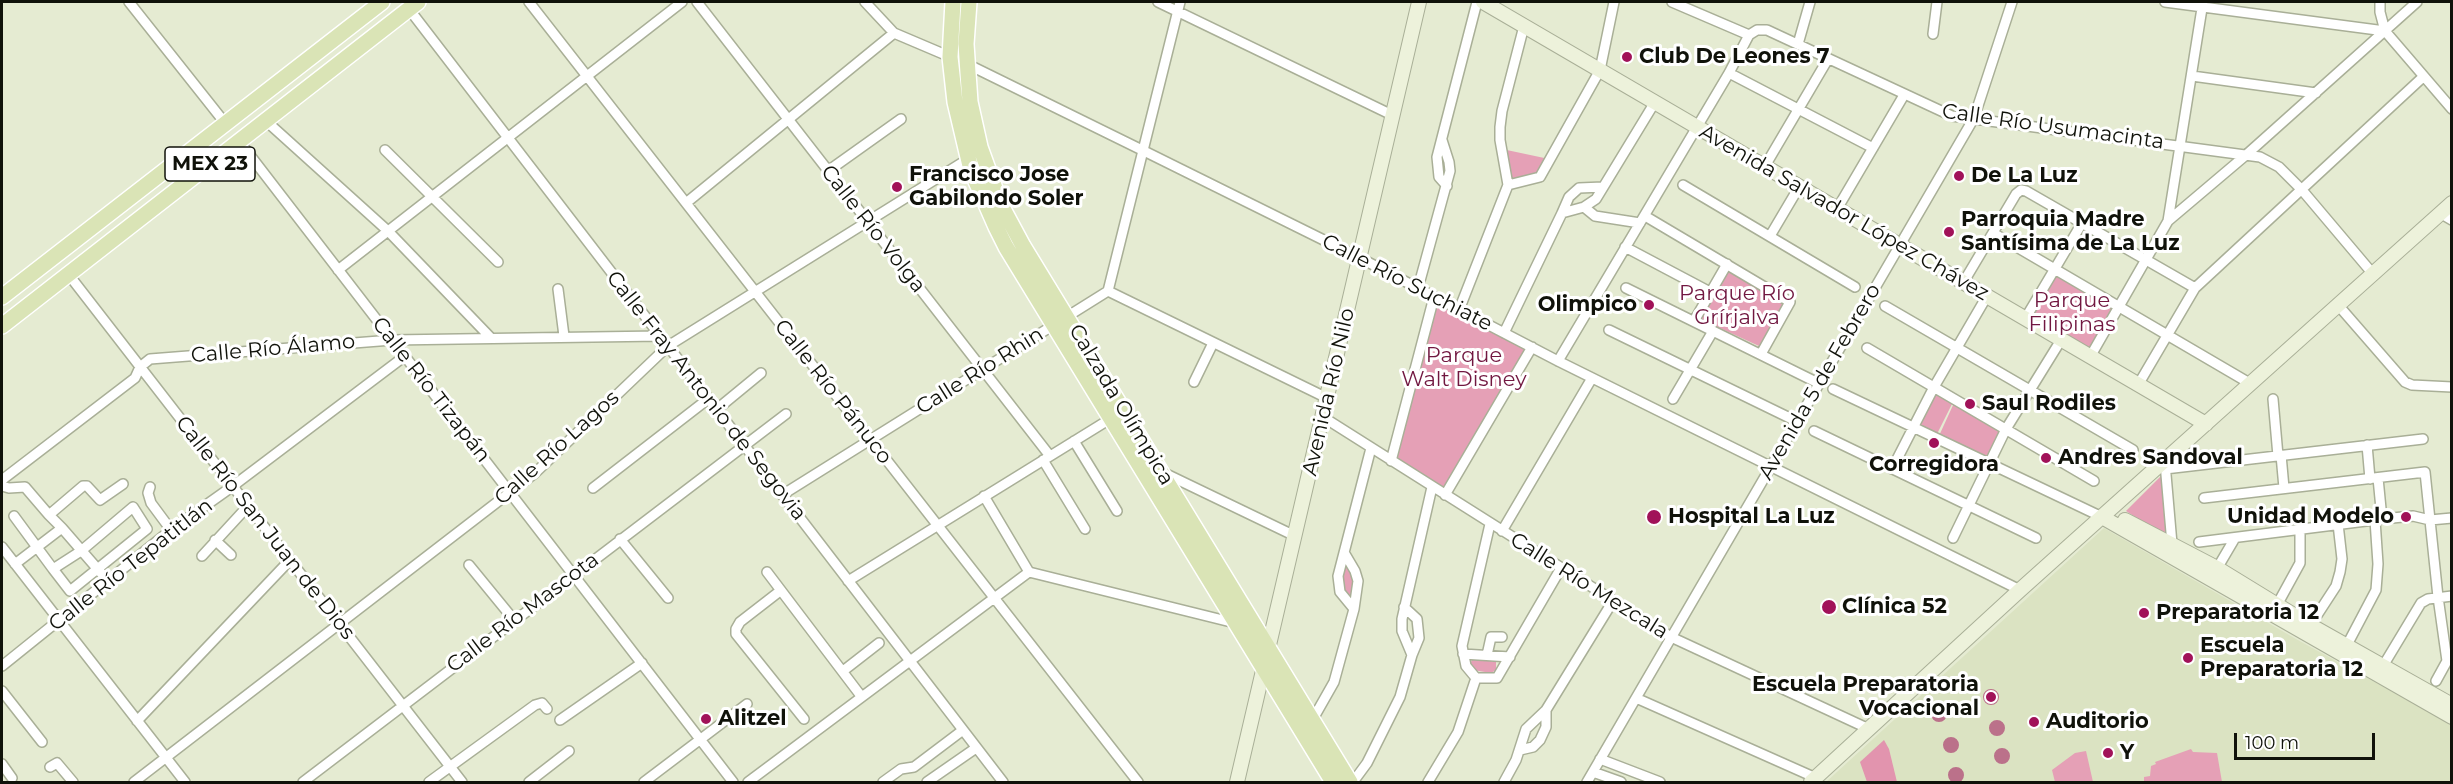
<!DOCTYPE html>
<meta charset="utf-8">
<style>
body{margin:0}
#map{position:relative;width:2453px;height:784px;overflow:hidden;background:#e5ebd2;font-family:Montserrat,sans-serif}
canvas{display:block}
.frame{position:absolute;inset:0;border:3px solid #10120a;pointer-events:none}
.scale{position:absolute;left:2234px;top:733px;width:141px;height:27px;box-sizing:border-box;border:3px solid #10120a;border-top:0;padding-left:8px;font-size:18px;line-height:21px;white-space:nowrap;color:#10120a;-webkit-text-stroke:4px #fff;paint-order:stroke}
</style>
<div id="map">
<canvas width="2453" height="784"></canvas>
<div class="frame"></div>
<div class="scale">100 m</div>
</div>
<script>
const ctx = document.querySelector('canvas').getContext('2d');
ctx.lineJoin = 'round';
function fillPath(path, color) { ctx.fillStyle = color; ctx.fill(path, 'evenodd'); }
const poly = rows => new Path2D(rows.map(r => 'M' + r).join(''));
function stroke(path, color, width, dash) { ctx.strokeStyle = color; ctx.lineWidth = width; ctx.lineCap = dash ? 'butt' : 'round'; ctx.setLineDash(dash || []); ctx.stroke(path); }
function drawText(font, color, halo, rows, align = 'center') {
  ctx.font = font + ' Montserrat,sans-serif'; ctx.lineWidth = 6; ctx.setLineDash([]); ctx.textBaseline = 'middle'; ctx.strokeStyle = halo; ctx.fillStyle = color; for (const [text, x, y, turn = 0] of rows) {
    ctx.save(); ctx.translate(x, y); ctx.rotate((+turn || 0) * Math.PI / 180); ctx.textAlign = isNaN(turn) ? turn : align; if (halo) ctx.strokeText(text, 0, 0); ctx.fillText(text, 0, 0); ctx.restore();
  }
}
fillPath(poly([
 [2104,528,2296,639,2451,724,2451,782,1826,782]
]), '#dbe3c2');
fillPath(poly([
 [1502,149,1549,159,1539,177,1509,184],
 [1727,269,1785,303,1759,346,1698,318],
 [2054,269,2119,307,2090,357,2025,319],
 [1434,297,1532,347,1445,495,1391,461],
 [1934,390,1953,402,1937,434,1916,425],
 [1954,403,2001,430,1988,462,1938,438],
 [2162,475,2169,539,2126,511],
 [1345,565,1353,576,1352,593,1350,595,1339,587],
 [1474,658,1496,662,1496,670,1491,673,1473,670,1469,664],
 [2191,749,2193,752,2217,753,2222,782,2144,782,2144,777,2150,776,2151,766,2156,764,2155,762],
 [2086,751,2093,782,2055,782,2052,770,2075,753]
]), '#e5a0b6');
fillPath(poly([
 [1884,740,1889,749,1897,782,1867,782,1860,762]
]), '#e294ae');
fillPath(poly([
 '1983 697a8 8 0 1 1 16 0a8 8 0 1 1-16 0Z',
 '1931 714a8 8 0 1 1 16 0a8 8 0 1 1-16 0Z',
 '1989 728a8 8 0 1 1 16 0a8 8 0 1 1-16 0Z',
 '1943 745a8 8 0 1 1 16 0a8 8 0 1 1-16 0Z',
 '1994 756a8 8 0 1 1 16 0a8 8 0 1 1-16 0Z',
 '1948 775a8 8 0 1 1 16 0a8 8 0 1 1-16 0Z'
]), '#bb718a');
const street = poly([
 [129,2,225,123],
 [529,2,1138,782],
 [697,2,1050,456],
 [865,2,894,33,967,64,1144,151,1360,258,1558,361,2020,590],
 [1158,2,1392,115],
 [1672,2,1749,35],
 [2165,2,2385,31,2452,109],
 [2380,2,2380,12,2385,31],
 [409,9,1003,782],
 [1933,34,1937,2],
 [1798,44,1810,2],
 [1729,73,1873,148],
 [2192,76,2316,93],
 [265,120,388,231,490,337],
 [239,141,733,782],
 [385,150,498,262],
 [1765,166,1828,59],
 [828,171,901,119],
 [1508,185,1540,177,1600,70,1614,2],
 [1683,185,1855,287],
 [1447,186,1439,177,1437,157,1477,2],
 [686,203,894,33],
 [1584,207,1595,216,1640,223],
 [1837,209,1904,95],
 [1562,213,1569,197,1579,188,1603,187],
 [2440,213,2452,220],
 [1645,216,1790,302,1761,354],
 [2168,221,2246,155,2417,2],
 [1993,233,2251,384],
 [1770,236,1799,187],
 [1625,247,1710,292],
 [338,270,682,2],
 [69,275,462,782],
 [1963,283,2016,194,2021,190,2026,191,2195,288],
 [1418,288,1450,171,1449,162,1442,140],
 [1626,288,1818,383],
 [558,289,564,336],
 [1108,291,1327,398],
 [2338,305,2405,382,2412,385,2452,387],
 [1885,306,2133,450],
 [1459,310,1508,185,1500,140,1500,127,1502,111,1524,26],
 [2025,319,2082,223],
 [1694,321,1727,264],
 [1609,330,1796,421],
 [1504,333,1562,213,1584,207,1596,199,1655,102],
 [1867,348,2094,481],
 [2090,357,2168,221,2203,2],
 [1558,361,1729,73,1749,35,1757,30,1767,30,1952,116,2260,157,2279,167,2302,190,2373,274],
 [1194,382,1213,343],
 [2138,385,2195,288,2423,77],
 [1833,389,2102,517],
 [1673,399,1713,331],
 [2273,399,2278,456],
 [716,410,761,373],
 [1323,417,1671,637,1869,729],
 [1814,431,2036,538],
 [1074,441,1117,511],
 [2367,445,2370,479],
 [2281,455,2284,488],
 [1043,460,1085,529],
 [1391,461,1434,297],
 [2165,463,2172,544,2170,548],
 [1892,469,1934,387,1987,296],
 [2165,469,2423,439],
 [1162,472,1295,536],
 [2378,478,2382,519],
 [2,480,135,378,140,367,150,359,392,340,660,336],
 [2,486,9,488,25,487,49,515],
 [150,487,148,493,151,503,171,530],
 [593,488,708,399],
 [782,495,1108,291,1180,2],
 [1445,495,1532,347],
 [984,496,1029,572,1235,623],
 [2204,498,2425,472,2438,597,2447,661,2436,681],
 [14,516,53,569,70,591,147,529,133,507,81,551,53,569],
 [1490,524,1462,646,1466,666,1476,678,1497,678,1561,568],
 [62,528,108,581],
 [1502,531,1592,378],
 [1953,538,2006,429,2061,340],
 [620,539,668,598],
 [215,540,231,555],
 [2199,542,2382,519,2413,516,2430,520,2452,518],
 [2,547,185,782],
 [202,556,248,506],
 [15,564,62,528,49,515,83,486,87,486,100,500,123,484],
 [469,565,514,620],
 [767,572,861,696],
 [2215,572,2235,538],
 [848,581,1110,419],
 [780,591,740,622,736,629,736,634,804,719],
 [2277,605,2300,563,2300,529],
 [1354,609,1340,592,1338,576,1371,448],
 [2308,629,2336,586,2340,572,2342,559,2338,524],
 [2347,645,2376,590,2378,564,2375,520],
 [1463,654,1510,657],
 [1412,655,1402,631,1402,619,1432,487],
 [1487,655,1491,637,1502,637],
 [2,666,171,530,233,486,405,356],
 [2383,666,2421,603,2428,599,2452,596],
 [843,671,879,643],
 [2,691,42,742],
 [1636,698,1816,778],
 [1313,719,1334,682,1354,609,1358,581,1355,571,1345,554],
 [560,720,642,663],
 [137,721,290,560],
 [1520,750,1533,747,1540,740,1546,727,1546,710],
 [1600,759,1660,782],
 [2,764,12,778],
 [50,767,57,763,73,782],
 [1593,772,1621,782],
 [134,782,535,473,668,346,968,159],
 [303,782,786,414],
 [429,782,535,705,542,703,547,709],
 [529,782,569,751],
 [644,782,747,704],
 [748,782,1029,572],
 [883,782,901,769,914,767,963,730],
 [927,782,976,748],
 [1353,782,1367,763,1400,697,1412,655,1419,638,1417,619,1404,607],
 [1428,782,1458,732,1476,678],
 [1504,782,1516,760,1526,729,1546,710,1613,601],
 [1587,782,1974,118,2012,2]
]);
const secondary = poly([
 [1483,2,2206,424],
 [2102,517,2452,717],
 [2125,520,2217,568,2310,625,2452,705],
 [1237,782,1419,2],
 [1811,782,2020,590,2452,203]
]);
const primary = poly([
 [953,2,950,57,955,102,971,170,996,227,1006,247,1333,782],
 [969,2,966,44,970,102,980,147,1001,205,1023,246,1350,782],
 [2,297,382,2],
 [2,326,418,2]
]);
stroke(street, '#a9af97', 12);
stroke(secondary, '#a9af97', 16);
stroke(primary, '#fff', 18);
stroke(street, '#fff', 9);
stroke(secondary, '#edf2db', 14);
stroke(primary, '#dae4b6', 15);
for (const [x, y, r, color] of [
 [1627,57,6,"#a11259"],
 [1959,176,6,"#a11259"],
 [897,187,6,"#a11259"],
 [1949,232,6,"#a11259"],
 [1649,305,6,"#a11259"],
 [1970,404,6,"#a11259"],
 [1934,443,6,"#a11259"],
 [2046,458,6,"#a11259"],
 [1654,517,8,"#a11259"],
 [2406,517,6,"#a11259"],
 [1829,607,8,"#a11259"],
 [2144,613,6,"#a11259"],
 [2188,658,6,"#a11259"],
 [1991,697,6,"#a11259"],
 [706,719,6,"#a11259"],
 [2034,722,6,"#a11259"],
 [2108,753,6,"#a11259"]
]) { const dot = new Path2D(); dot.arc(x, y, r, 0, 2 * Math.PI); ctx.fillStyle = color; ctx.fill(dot); stroke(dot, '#fff', 2); }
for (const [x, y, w] of [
 [210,164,90]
]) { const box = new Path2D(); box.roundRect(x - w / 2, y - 17, w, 34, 4.5); ctx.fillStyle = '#fff'; ctx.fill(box); stroke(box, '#10120a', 1.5); }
drawText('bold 20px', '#10120a', null, [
 ["MEX 23",210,164]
]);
drawText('bold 21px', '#10120a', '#fff', [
 ["Club De Leones 7",1639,57],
 ["Francisco Jose",909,175],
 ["Gabilondo Soler",909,199],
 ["De La Luz",1971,176],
 ["Parroquia Madre",1961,220],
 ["Santísima de La Luz",1961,244],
 ["Olimpico",1637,305,"right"],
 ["Saul Rodiles",1982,404],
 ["Andres Sandoval",2058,458],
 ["Corregidora",1934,465,"center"],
 ["Hospital La Luz",1668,517],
 ["Unidad Modelo",2394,517,"right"],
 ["Clínica 52",1842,607],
 ["Preparatoria 12",2156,613],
 ["Escuela",2200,646],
 ["Preparatoria 12",2200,670],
 ["Escuela Preparatoria",1979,685,"right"],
 ["Vocacional",1979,709,"right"],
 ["Alitzel",718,719],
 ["Auditorio",2046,722],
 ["Y",2120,753]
], 'left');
drawText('21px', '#10120a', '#fff', [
 ["Calle Río Usumacinta",2053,127,8],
 ["Avenida Salvador López Chávez",1844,213,30],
 ["Calle Río Volga",873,229,52],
 ["Calle Río Suchiate",1407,283,27],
 ["Calle Río Álamo",273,349,-5],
 ["Calle Río Rhin",980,371,-32],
 ["Avenida 5 de Febrero",1820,382,-60],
 ["Calle Río Tizapán",431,390,52],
 ["Calle Río Pánuco",833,392,52],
 ["Avenida Río Nilo",1329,392,-77],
 ["Calle Fray Antonio de Segovia",706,396,52],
 ["Calzada Olímpica",1121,405,59],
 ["Calle Río Lagos",557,448,-42],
 ["Calle Río San Juan de Dios",265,528,52],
 ["Calle Río Tepatitlán",131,565,-38],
 ["Calle Río Mezcala",1589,586,32],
 ["Calle Río Mascota",523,613,-37]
]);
drawText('21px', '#711740', '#fff', [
 ["Parque Río",1737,294],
 ["Grírjalva",1737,318],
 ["Parque",2072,301],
 ["Filipinas",2072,325],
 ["Parque",1464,356],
 ["Walt Disney",1464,380]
]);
</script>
